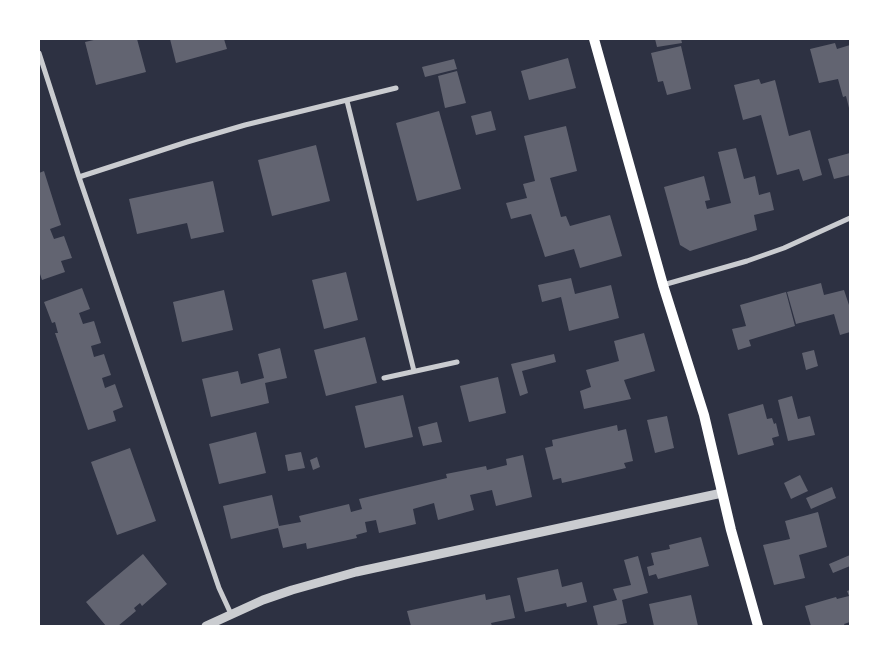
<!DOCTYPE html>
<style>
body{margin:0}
#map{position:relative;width:889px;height:665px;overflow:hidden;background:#2d3142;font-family:Quicksand,sans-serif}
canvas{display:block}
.frame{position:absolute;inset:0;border:40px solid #fff;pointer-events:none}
</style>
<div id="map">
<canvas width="889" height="665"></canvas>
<div class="frame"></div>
</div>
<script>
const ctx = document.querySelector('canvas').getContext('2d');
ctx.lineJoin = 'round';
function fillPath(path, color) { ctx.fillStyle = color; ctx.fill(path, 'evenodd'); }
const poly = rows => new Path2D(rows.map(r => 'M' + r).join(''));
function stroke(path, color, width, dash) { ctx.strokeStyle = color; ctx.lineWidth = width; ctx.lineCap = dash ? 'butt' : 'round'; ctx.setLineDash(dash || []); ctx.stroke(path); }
fillPath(poly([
 [98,39,137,39,146,72,96,85,85,42],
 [170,39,224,39,227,49,176,63],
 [655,39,681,39,682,43,657,47],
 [835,43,837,49,850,45,850,112,846,96,843,97,838,79,819,83,810,49],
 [681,46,691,89,667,95,663,81,658,82,651,53],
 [568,58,576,88,529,100,521,71],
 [454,59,457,69,425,77,422,67],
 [457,71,466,103,445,108,438,76],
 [759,79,761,84,775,80,789,136,810,130,822,175,803,181,799,169,777,175,761,115,743,120,734,85],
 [439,111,461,189,417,201,396,123],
 [491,111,496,130,476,135,471,116],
 [566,126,577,171,550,178,561,217,566,216,570,226,610,215,622,256,580,268,574,249,545,257,531,214,511,219,506,203,527,198,523,184,535,181,524,136],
 [316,145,330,201,272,216,258,160],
 [736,148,744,179,755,176,759,195,770,192,774,210,754,215,757,230,690,251,680,245,664,187,704,176,710,200,705,201,707,209,731,203,718,152],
 [850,153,850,175,834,179,828,159],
 [44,171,61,225,50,229,54,239,64,236,72,258,61,261,65,272,42,280,39,271,39,173],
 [213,181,224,232,191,239,187,223,137,234,129,199],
 [346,272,358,320,324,329,312,280],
 [571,278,575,294,611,285,619,318,569,331,561,297,542,302,538,285],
 [821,283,824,295,844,290,850,308,850,332,840,335,834,314,796,324,787,292],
 [82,288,90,309,79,313,83,324,94,321,101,343,91,346,94,357,104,354,111,375,102,378,105,388,115,384,123,407,113,411,116,421,88,430,55,333,58,333,55,322,52,323,44,302],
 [224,290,233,330,182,342,173,302],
 [786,292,795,326,749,340,751,346,738,350,732,329,746,326,740,305],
 [644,333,655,371,624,380,631,399,584,409,580,391,591,387,586,370,619,361,614,341],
 [365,337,377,383,326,396,314,350],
 [280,348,287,378,265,383,269,403,211,417,202,379,238,371,241,384,264,378,258,354],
 [814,350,818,366,806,370,802,353],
 [554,354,556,362,522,371,528,393,520,396,511,364],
 [498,377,506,413,469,422,460,386],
 [403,395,413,437,365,448,355,406],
 [792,396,798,419,810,416,815,435,788,441,778,400],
 [763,404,767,419,772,418,774,424,776,423,779,436,772,438,774,445,738,455,728,414],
 [667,416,674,448,655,453,647,420],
 [437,422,442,442,423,446,418,427],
 [617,425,618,431,626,429,633,461,624,463,626,468,562,483,561,478,553,480,545,448,553,446,552,440],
 [256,432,266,473,219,484,209,444],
 [130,448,156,521,117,535,91,462],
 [301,452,305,468,288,471,285,455],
 [523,455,532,497,496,506,492,490,470,495,474,510,438,520,434,503,413,509,416,524,379,533,376,520,365,522,367,532,356,535,357,538,307,549,306,543,283,548,278,528,231,539,223,506,272,495,279,526,301,522,299,516,349,504,351,512,362,509,359,499,447,478,446,474,486,466,487,470,507,465,506,459],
 [317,457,320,467,313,470,310,460],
 [800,475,808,491,791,499,784,483],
 [832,487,836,498,811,509,806,498],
 [818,512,827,547,799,555,805,578,774,585,763,545,790,539,785,521],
 [701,537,709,566,658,579,656,574,649,576,647,567,654,565,651,553,670,549,669,545],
 [143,554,167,584,142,606,140,603,134,608,136,611,118,626,106,626,86,602],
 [850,555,850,566,833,573,829,564],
 [638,556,648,593,622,600,627,623,611,626,598,626,593,606,617,600,613,589,631,585,624,560],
 [558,569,562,587,582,582,587,602,567,607,566,603,525,612,517,578],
 [850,590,850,622,844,624,845,626,811,626,805,606,836,597,837,599,849,596,847,591],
 [485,594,486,600,510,595,515,618,491,623,492,626,411,626,407,611],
 [691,595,698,626,654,626,649,604]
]), '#626471');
stroke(poly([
 [39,53,79,177,219,588,231,614],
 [347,101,414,371],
 [79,177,187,142,245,125,396,88],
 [663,285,747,261,784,248,850,218],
 [384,378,457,362]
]), '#caccd0', 5);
stroke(poly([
 [206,626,263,600,292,590,356,572,722,493]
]), '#caccd0', 9);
stroke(poly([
 [594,39,663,285,704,415,731,530,758,626]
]), '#fff', 10);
</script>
